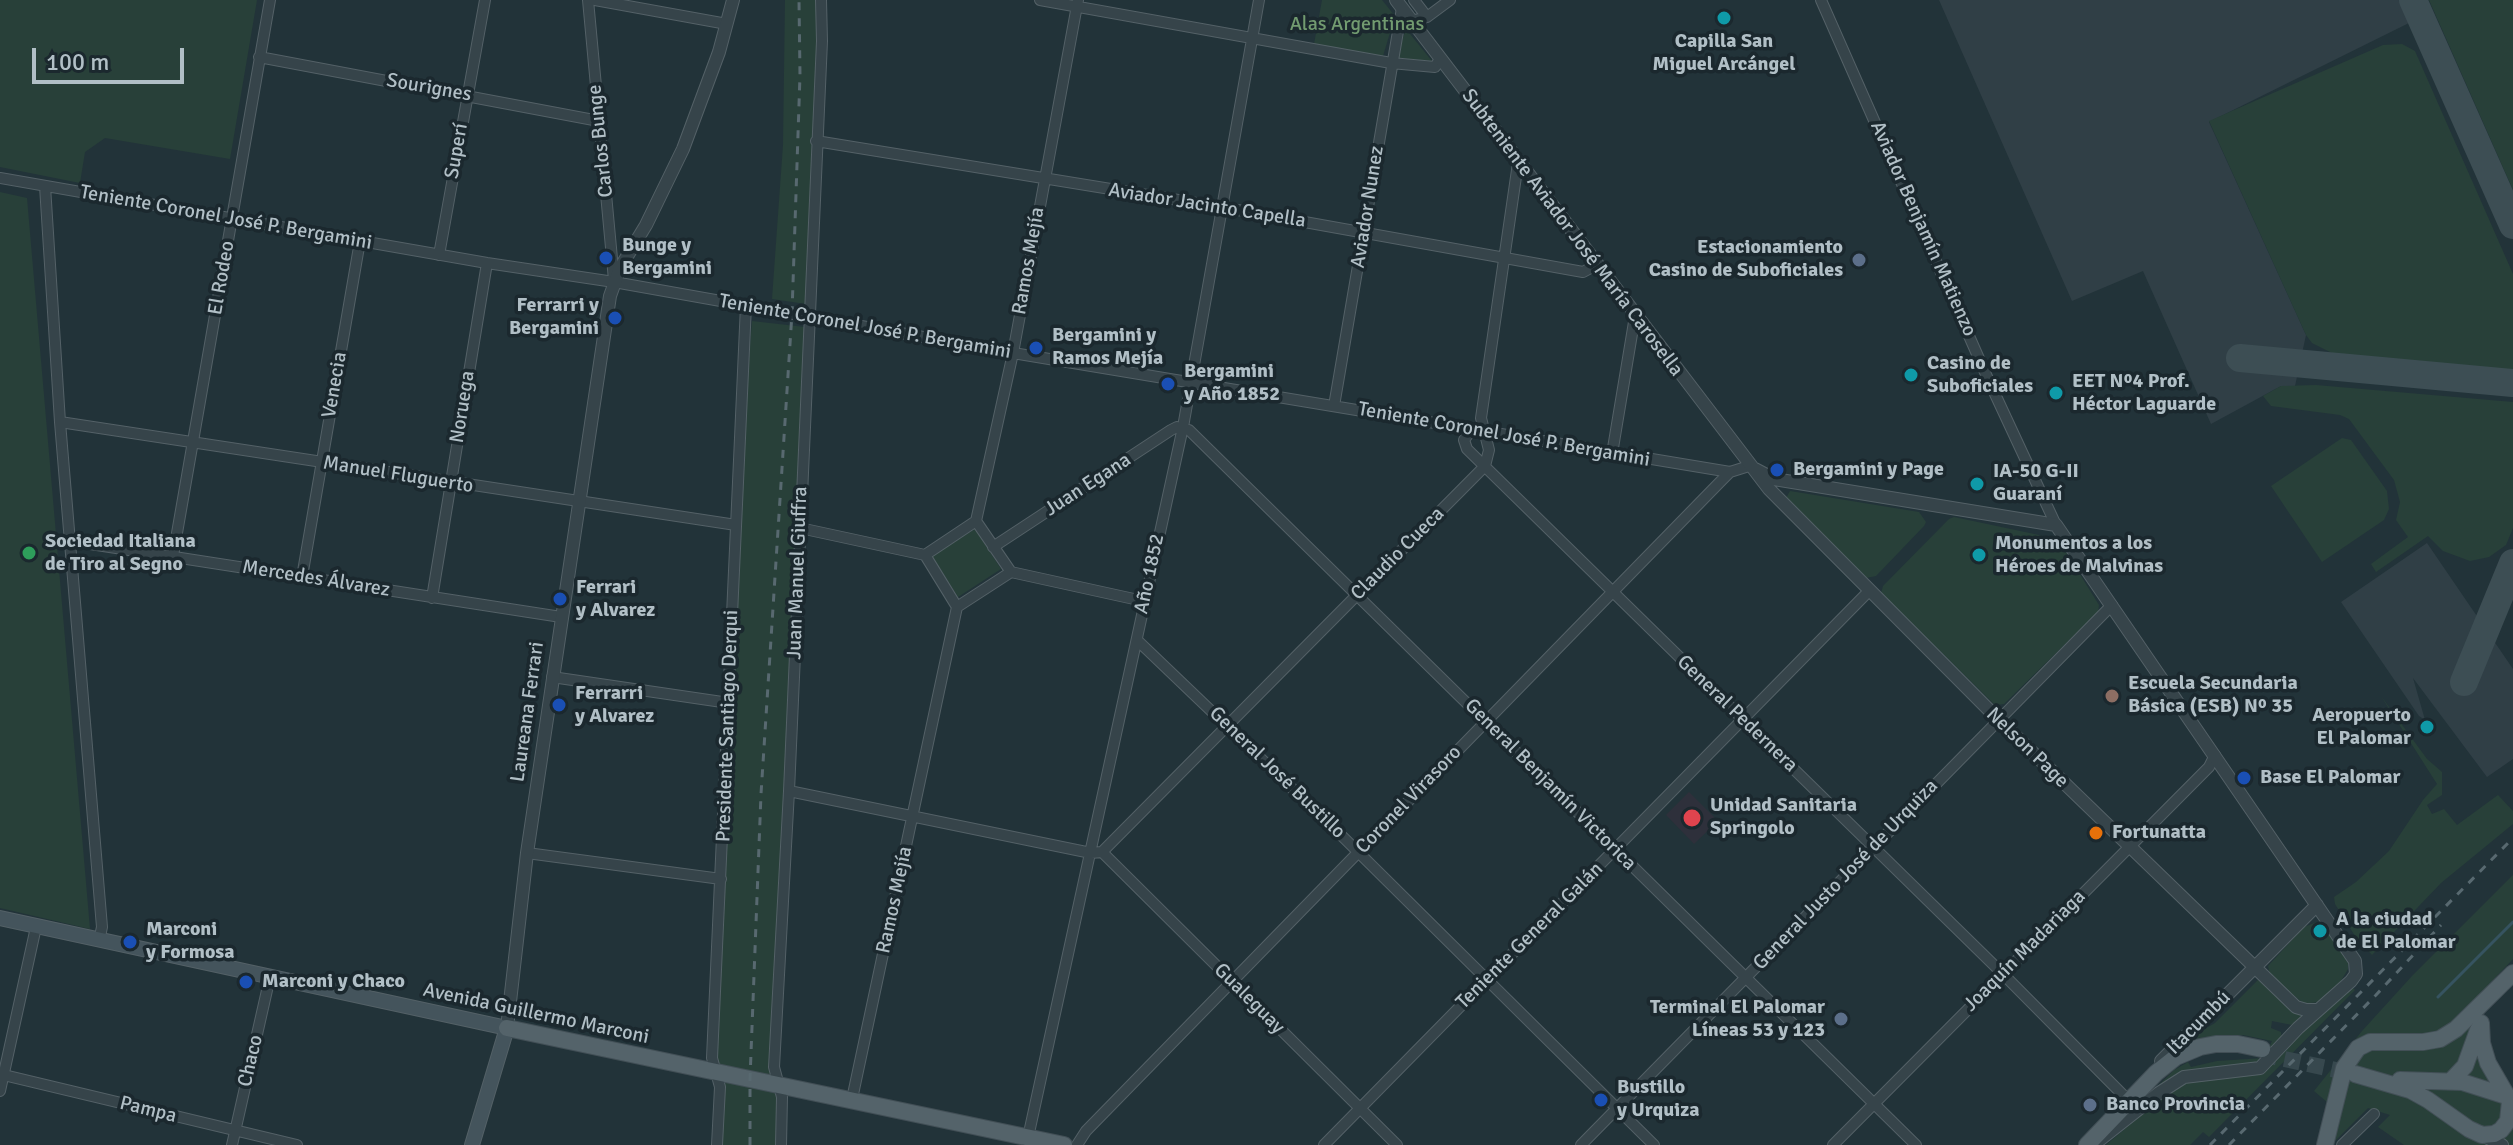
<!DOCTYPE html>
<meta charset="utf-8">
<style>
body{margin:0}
#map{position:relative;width:2513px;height:1145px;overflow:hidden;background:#223339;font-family:Signika,sans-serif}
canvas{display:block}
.scale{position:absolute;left:32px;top:48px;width:152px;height:36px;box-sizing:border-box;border:4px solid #b1bfc6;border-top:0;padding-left:10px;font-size:24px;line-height:28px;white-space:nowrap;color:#b1bfc6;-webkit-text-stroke:6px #1b282e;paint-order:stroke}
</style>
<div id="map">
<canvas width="2513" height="1145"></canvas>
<div class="scale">100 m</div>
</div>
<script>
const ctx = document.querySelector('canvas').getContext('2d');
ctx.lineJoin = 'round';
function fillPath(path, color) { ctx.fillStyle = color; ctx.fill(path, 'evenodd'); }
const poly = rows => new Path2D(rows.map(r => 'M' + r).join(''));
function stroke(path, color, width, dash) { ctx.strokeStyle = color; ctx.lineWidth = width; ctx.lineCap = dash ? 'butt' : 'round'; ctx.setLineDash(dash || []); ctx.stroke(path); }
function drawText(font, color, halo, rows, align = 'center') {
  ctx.font = font + ' Signika,sans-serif'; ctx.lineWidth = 7; ctx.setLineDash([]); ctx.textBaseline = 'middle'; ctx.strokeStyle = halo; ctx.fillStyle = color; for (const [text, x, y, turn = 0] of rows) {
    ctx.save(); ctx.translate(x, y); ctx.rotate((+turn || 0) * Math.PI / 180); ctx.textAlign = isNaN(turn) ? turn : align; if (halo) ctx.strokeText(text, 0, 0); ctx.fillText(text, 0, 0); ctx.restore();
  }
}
fillPath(poly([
 [1689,792,1718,821,1694,844,1666,815]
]), '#2e303b');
fillPath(poly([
 [1939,0,2403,0,2413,21,2209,122,2306,335,2295,386,2281,386,2211,424,2143,271,2072,301],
 [2427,543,2513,669,2513,759,2487,777,2413,678,2425,720,2419,716,2341,602]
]), '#303f46');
fillPath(poly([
 [0,0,257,0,230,159,105,138,85,152,80,183,0,167],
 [785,0,821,0,806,304,772,299,783,145],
 [1322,0,1382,0,1395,16,1383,56,1314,44],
 [2429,0,2513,0,2513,190],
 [1406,29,1432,61,1396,58],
 [2402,44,2415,51,2513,274,2513,370,2340,357,2312,343,2306,335,2209,121,2383,45],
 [0,192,27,198,90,929,0,908],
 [752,321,805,327,777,1083,781,1145,717,1145,720,1087,713,1065,736,525],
 [2316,385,2513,402,2513,528,2506,545,2489,557,2470,561,2443,551,2428,536,2376,572,2371,564,2408,537,2396,520,2400,502,2394,480,2349,419,2340,415,2271,406,2263,396,2281,386],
 [2342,438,2351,440,2387,491,2389,509,2384,520,2322,562,2271,486],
 [1790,491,1919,512,1926,522,1924,526,1876,576,1866,578,1786,498],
 [1954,517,2058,539,2099,605,2098,612,2004,704,1995,705,1881,593,1883,586,1949,519],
 [975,529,1001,569,958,597,932,556],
 [2381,696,2427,759,2442,772,2442,795,2427,805,2432,814,2444,809,2457,825,2498,795,2513,811,2513,824,2441,883,2372,955,2355,936,2335,904,2334,897,2356,882,2389,851,2423,800,2437,784],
 [2513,875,2513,959,2459,1016,2472,1022,2472,1038,2513,1110,2513,1145,2404,1145,2378,1127,2390,1115,2368,1108,2331,1145,2337,1106,2327,1102,2314,1091,2362,1031,2412,976],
 [2317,922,2323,924,2348,959,2348,969,2338,986,2318,1002,2304,1004,2270,975,2268,966,2304,927],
 [2259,979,2305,1016,2292,1025,2272,1021,2271,1028,2281,1032,2282,1039,2261,1063,2213,1070,2142,1102,2174,1070,2188,1062,2191,1067,2217,1061,2264,1058,2272,1041,2243,1035,2213,1038,2168,1058,2187,1036,2196,1034,2215,1023],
 [2352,987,2355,990,2209,1137,2203,1132,2190,1145,2106,1145,2173,1088,2191,1079,2264,1072,2283,1050]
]), '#284039');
stroke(poly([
 [2438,997,2513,922]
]), '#365360', 3);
stroke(poly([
 [2413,0,2513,225],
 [2240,358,2513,383],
 [2464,682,2513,563]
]), '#3d4e54', 28);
stroke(poly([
 [2261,1054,2355,1074]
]), '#37484e', 16, [16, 8]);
const minor = poly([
 [588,0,614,280],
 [595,0,727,24],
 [1040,0,1391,63,1435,67,1440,59],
 [1414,0,1427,17],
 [1821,0,1988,379,2056,525],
 [1411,21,1427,17,1450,0],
 [259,57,599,121],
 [816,141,1221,207,1583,272,1596,265],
 [0,178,487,263,614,282,1013,353,1730,472],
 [45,186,60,422,102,927,99,941],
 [439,255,485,0],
 [1334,406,1402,8],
 [60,422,736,525],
 [1472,429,1464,440,1467,449,2003,974,2125,1097],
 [1612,454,1635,316],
 [976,521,1013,353,1078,0],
 [800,528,925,555],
 [71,541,561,617],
 [993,547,1171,430,1177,427,1189,430,1916,1145],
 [173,556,270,0],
 [1011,572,1143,601],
 [302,577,360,241],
 [432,598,487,263],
 [957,607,1011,572,976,521],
 [957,607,925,555,976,521],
 [1137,640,1345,839,1654,1145],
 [552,677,729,703],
 [789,791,1091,853,1102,852,1485,466,1489,450,1481,418,1518,163],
 [1102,852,1397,1145],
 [527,853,721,879],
 [0,1074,297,1145],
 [0,1091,36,927],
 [852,1099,957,607],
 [1027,1142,1183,427,1259,0],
 [232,1145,270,977],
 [717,1145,720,1087,712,1058,746,305],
 [781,1145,782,1097,774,1067,789,791,822,41,821,0],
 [1077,1145,1086,1131,1720,482,1730,472,1749,466],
 [1324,1145,1869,591],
 [1581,1145,2112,605],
 [1833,1145,2209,767,2215,755],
 [2342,1145,2374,1114]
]);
const tertiary = poly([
 [1396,0,1769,489,1998,719,2296,1007,2306,1010,2318,1010],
 [1755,469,1774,479,2056,525,2355,961,2356,974,2351,981,2298,1028,2260,1068,2184,1077,2159,1093,2097,1142],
 [507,1028,527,853,610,296,620,268,646,225,683,149,719,52,733,0],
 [2161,1061,2317,905],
 [2482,1135,2502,1145]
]);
const secondary = poly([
 [0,918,507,1028,472,1145]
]);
const primary = poly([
 [507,1028,1064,1145],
 [2355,1074,2410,1090,2428,1100,2469,1129,2482,1135,2494,1134,2501,1130,2508,1121,2510,1101,2488,1063,2482,1043,2481,1023],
 [2400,1080,2462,1082,2506,1096],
 [2451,1081,2465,1066,2478,1030],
 [2087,1145,2156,1073,2176,1057,2200,1047,2216,1044,2238,1044,2262,1049],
 [2325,1145,2344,1068,2358,1048,2370,1042,2423,1042,2440,1039,2456,1029,2513,973]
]);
stroke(minor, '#546167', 12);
stroke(tertiary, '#546167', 14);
stroke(secondary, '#546167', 16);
stroke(primary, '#424f56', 18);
stroke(minor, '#36444a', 10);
stroke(tertiary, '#36444a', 12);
stroke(secondary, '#44545c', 14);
stroke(primary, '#54636a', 16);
stroke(poly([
 [750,1145,750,1079,761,794,792,313,800,75,799,0],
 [2210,1145,2513,838],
 [2229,1145,2376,995,2441,925]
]), '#586970', 3, [8, 8]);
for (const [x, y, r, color] of [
 [1724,18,8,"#0f9aa8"],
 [606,258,8,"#1a4fb4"],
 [1859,260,8,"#5c6f8a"],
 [615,318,8,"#1a4fb4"],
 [1036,348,8,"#1a4fb4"],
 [1911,375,8,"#0f9aa8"],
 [1168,384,8,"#1a4fb4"],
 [2056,393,8,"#0f9aa8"],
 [1777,470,8,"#1a4fb4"],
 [1977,484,8,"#0f9aa8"],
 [29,553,8,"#2e9e5b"],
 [1979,555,8,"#0f9aa8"],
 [560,599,8,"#1a4fb4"],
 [2112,696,8,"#8d6e63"],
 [559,705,8,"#1a4fb4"],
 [2427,727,8,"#0f9aa8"],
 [2244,778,8,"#1a4fb4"],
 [1692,818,10,"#e0444e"],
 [2096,833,8,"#e8710a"],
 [2320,931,8,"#0f9aa8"],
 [130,942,8,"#1a4fb4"],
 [246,982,8,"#1a4fb4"],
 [1841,1019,8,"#5c6f8a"],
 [1601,1100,8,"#1a4fb4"],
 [2090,1105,8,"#5c6f8a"]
]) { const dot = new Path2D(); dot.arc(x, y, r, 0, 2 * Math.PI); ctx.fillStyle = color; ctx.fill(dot); stroke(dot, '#1b282e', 3); }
drawText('20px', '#729b70', '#1b282e', [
 ["Alas Argentinas",1357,25]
]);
drawText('bold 20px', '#b1bfc6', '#1b282e', [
 ["Capilla San",1724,42,"center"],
 ["Miguel Arcángel",1724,65,"center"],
 ["Bunge y",622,246],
 ["Bergamini",622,269],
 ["Estacionamiento",1843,248,"right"],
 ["Casino de Suboficiales",1843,271,"right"],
 ["Ferrarri y",599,306,"right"],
 ["Bergamini",599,329,"right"],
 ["Bergamini y",1052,336],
 ["Ramos Mejía",1052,359],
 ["Casino de",1927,364],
 ["Suboficiales",1927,387],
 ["Bergamini",1184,372],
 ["y Año 1852",1184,395],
 ["EET Nº4 Prof.",2072,382],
 ["Héctor Laguarde",2072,405],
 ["Bergamini y Page",1793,470],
 ["IA-50 G-II",1993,472],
 ["Guaraní",1993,495],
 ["Sociedad Italiana",45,542],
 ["de Tiro al Segno",45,565],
 ["Monumentos a los",1995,544],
 ["Héroes de Malvinas",1995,567],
 ["Ferrari",576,588],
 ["y Alvarez",576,611],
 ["Escuela Secundaria",2128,684],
 ["Básica (ESB) Nº 35",2128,707],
 ["Ferrarri",575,694],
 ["y Alvarez",575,717],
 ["Aeropuerto",2411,716,"right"],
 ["El Palomar",2411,739,"right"],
 ["Base El Palomar",2260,778],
 ["Unidad Sanitaria",1710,806],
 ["Springolo",1710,829],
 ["Fortunatta",2112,833],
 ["A la ciudad",2336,920],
 ["de El Palomar",2336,943],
 ["Marconi",146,930],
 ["y Formosa",146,953],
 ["Marconi y Chaco",262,982],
 ["Terminal El Palomar",1825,1008,"right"],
 ["Líneas 53 y 123",1825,1031,"right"],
 ["Bustillo",1617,1088],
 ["y Urquiza",1617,1111],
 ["Banco Provincia",2106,1105]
], 'left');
drawText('20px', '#b1bfc6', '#1b282e', [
 ["Sourignes",429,88,10],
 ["Carlos Bunge",601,141,-96],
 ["Superí",457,151,-80],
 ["Aviador Jacinto Capella",1207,206,9],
 ["Aviador Nunez",1368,207,-81],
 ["Teniente Coronel José P. Bergamini",226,218,10],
 ["Aviador Benjamín Matienzo",1923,229,66],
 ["Subteniente Aviador José María Carosella",1572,233,53],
 ["Ramos Mejía",1029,261,-80],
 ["El Rodeo",222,278,-80],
 ["Teniente Coronel José P. Bergamini",865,327,10],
 ["Venecia",335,385,-80],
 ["Noruega",463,407,-81],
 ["Teniente Coronel José P. Bergamini",1504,435,10],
 ["Manuel Fluguerto",398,475,9],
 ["Juan Egana",1088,485,-33],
 ["Claudio Cueca",1398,554,-45],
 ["Juan Manuel Giuffra",798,573,-88],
 ["Año 1852",1150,574,-78],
 ["Mercedes Álvarez",316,579,9],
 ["Laureana Ferrari",528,712,-82],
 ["General Pedernera",1737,714,44],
 ["Presidente Santiago Derqui",728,726,-88],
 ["Nelson Page",2027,748,44],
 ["General José Bustillo",1277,773,44],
 ["General Benjamín Victorica",1550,785,45],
 ["Coronel Virasoro",1409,800,-46],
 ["General Justo José de Urquiza",1846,875,-46],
 ["Ramos Mejía",895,900,-78],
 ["Teniente General Galán",1530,936,-45],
 ["Joaquín Madariaga",2025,951,-45],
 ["Gualeguay",1249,999,45],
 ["Avenida Guillermo Marconi",536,1014,12],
 ["Itacumbú",2199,1023,-45],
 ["Chaco",251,1061,-77],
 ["Pampa",148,1110,14]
]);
</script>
